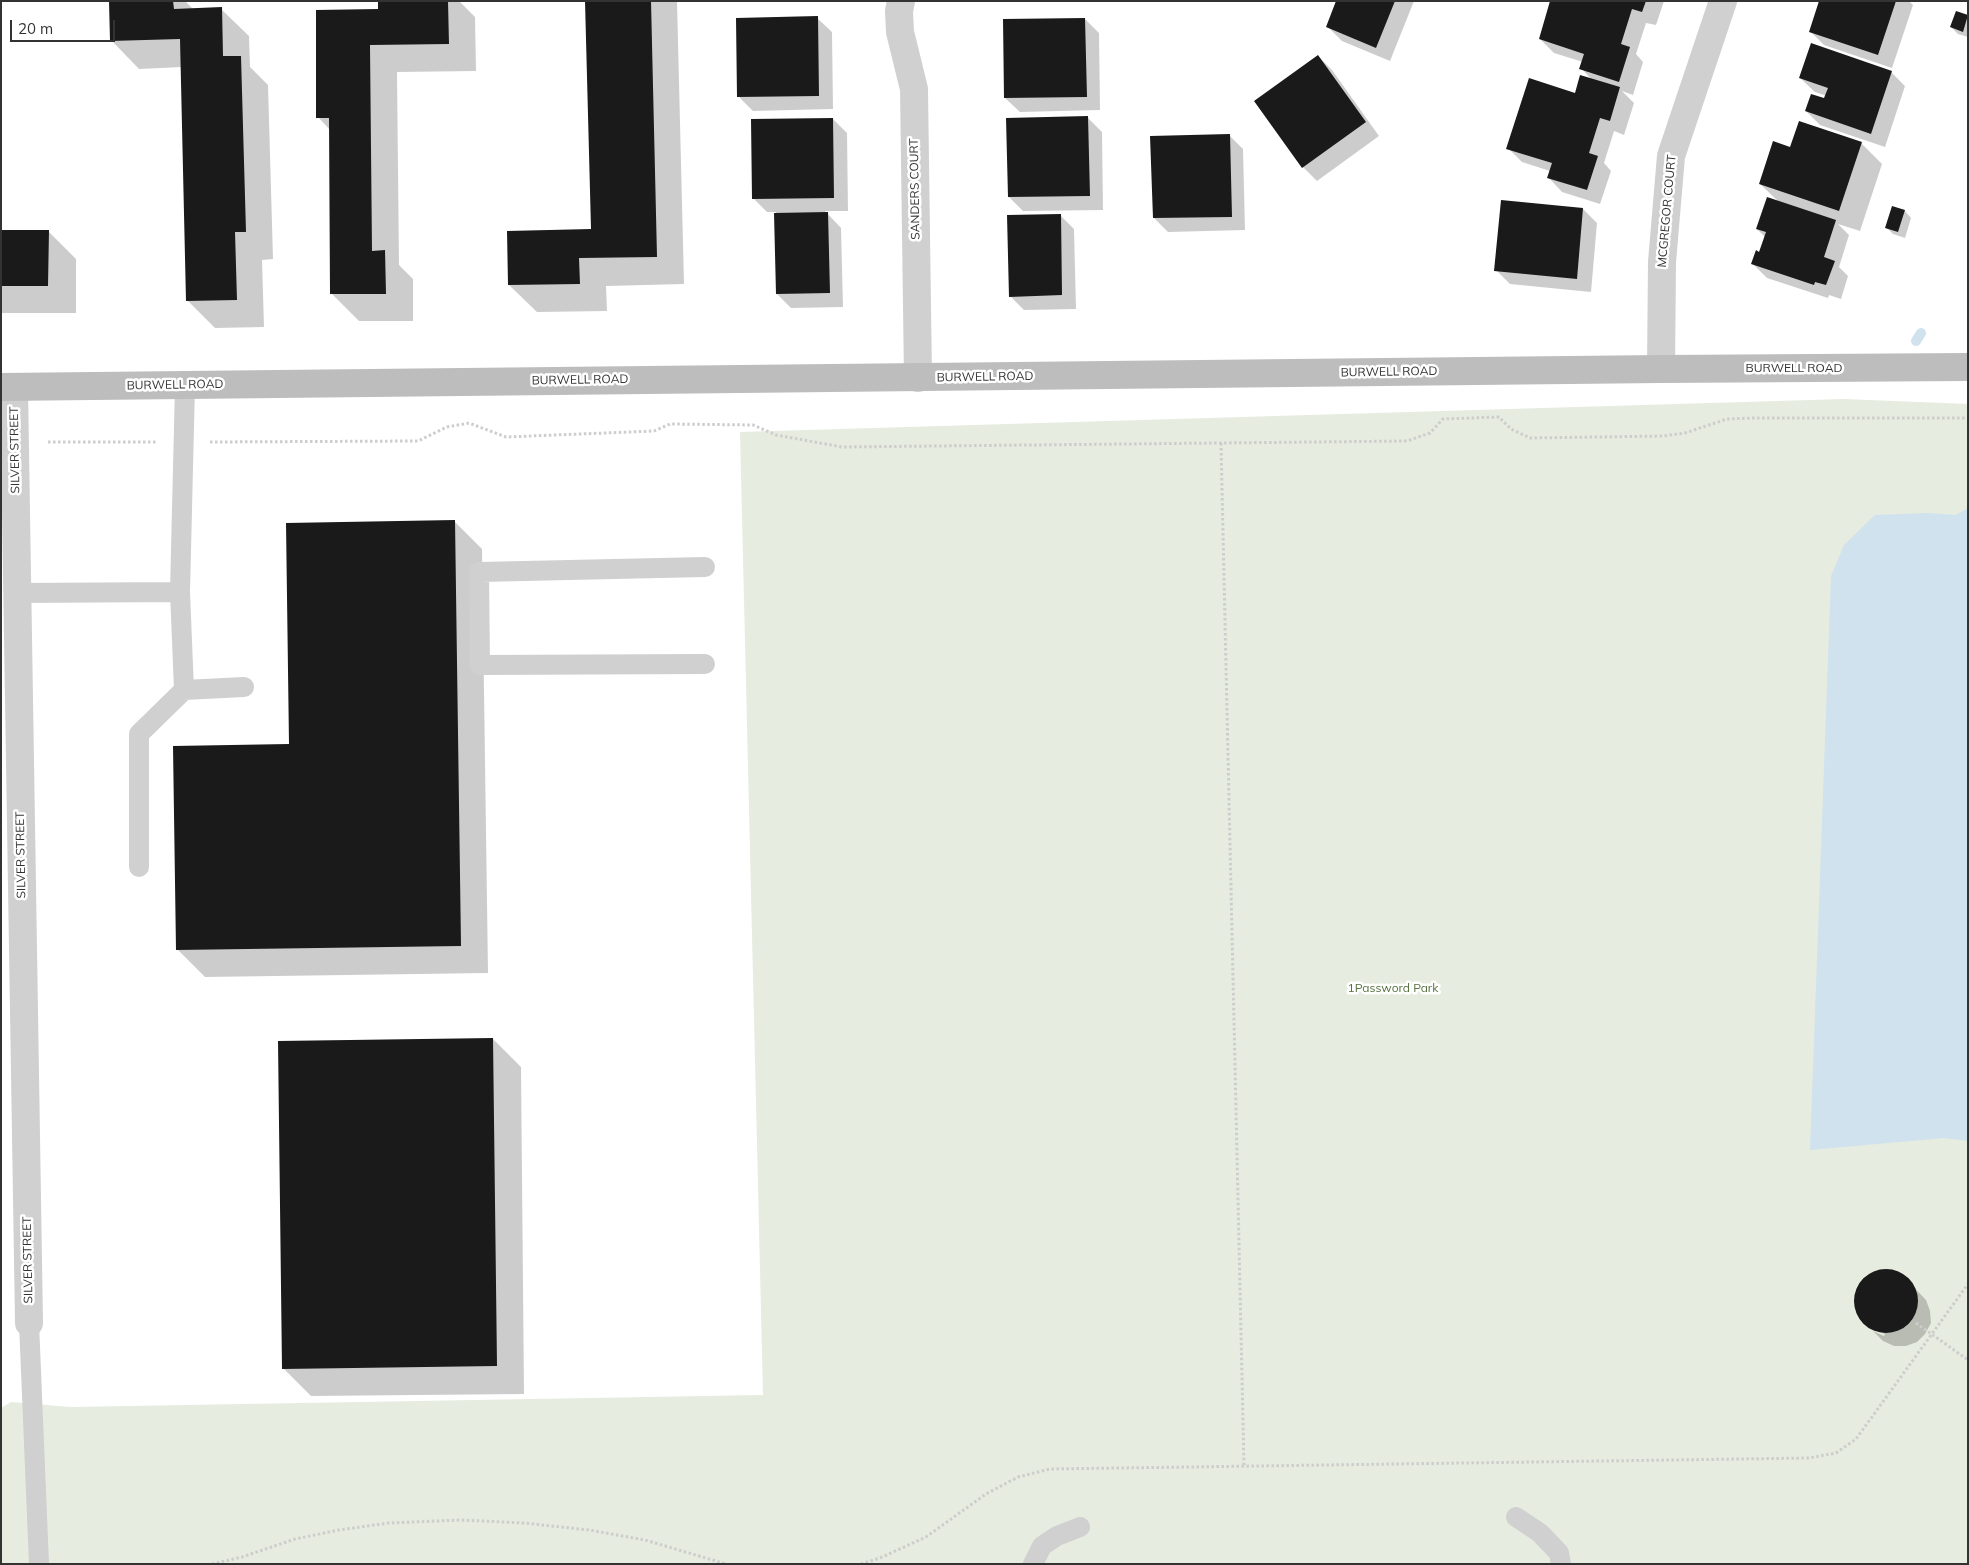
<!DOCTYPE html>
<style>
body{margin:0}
#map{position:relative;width:1969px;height:1565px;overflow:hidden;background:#fff;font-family:Mulish,sans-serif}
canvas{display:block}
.frame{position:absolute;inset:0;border:2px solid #333;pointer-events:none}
.scale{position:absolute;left:10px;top:20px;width:105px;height:22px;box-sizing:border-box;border:2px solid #333;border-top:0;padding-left:6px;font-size:15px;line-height:18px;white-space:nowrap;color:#333;-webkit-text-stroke:4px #fff;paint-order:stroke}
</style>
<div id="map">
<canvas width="1969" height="1565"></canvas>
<div class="frame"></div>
<div class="scale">20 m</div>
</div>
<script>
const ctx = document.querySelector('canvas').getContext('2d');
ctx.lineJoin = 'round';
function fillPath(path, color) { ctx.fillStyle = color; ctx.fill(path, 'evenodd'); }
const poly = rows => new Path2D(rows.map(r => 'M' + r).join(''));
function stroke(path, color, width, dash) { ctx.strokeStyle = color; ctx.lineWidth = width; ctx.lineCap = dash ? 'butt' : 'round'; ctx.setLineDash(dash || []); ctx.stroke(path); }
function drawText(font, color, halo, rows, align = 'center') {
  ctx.font = font + ' Mulish,sans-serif'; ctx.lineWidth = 5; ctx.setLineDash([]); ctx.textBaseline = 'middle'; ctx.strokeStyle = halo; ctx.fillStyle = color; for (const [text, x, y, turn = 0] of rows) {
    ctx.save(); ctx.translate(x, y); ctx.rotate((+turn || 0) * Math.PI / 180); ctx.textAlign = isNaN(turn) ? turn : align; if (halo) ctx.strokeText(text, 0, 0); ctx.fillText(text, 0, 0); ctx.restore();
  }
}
fillPath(poly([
 [1844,399,1968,404,1968,1564,1,1564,1,1408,11,1402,70,1407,763,1395,740,432]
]), '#e6ecdf');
fillPath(poly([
 [1968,508,1968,1141,1944,1138,1810,1150,1831,576,1844,545,1875,515,1928,513,1956,515]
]), '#cfe2ee');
fillPath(poly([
 [110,1,185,1,193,9,221,9,249,36,250,67,268,85,273,259,262,260,264,327,215,328,188,301,182,67,139,69,112,41],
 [379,1,459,1,475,17,476,71,397,72,399,265,413,279,413,321,359,321,332,294,330,130,318,117,380,10],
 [587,1,677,1,684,284,606,286,607,311,537,312,509,285,592,230],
 [1338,1,1414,1,1390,61,1342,41,1328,27],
 [1552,1,1664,1,1656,25,1646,23,1636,54,1643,62,1633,95,1622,91,1634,103,1624,135,1614,131,1604,163,1611,171,1600,204,1562,192,1548,177,1550,171,1522,162,1508,148,1592,80,1581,68,1583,62,1554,53,1540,39],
 [1820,1,1909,1,1913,5,1892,68,1824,45,1810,31],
 [1957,12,1968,16,1968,37,1958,34,1951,27],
 [817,18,832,32,833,109,753,111,739,97],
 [1085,19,1099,33,1100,110,1020,112,1005,98],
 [1318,56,1332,70,1379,136,1317,181,1303,167],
 [1891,72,1905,86,1885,147,1820,125,1806,111,1825,100,1827,96,1815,92,1800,78],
 [1,109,2,231,48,231,76,259,76,313,1,313],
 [1088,118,1102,132,1103,210,1023,211,1009,197],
 [833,119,847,133,848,211,825,211,841,228,843,307,791,308,777,294,776,212,767,212,753,198],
 [1229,135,1243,149,1245,230,1168,232,1154,218],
 [1861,143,1882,164,1860,231,1838,224,1849,235,1839,267,1848,276,1841,299,1829,295,1828,298,1767,278,1753,264,1760,253,1765,237,1757,229,1779,202,1760,184,1791,149],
 [1893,207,1905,211,1911,218,1905,238,1893,234,1886,227],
 [1583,209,1597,223,1591,292,1510,284,1496,270],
 [1060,215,1074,229,1076,309,1024,310,1010,296],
 [455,522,482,549,488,973,205,977,177,949,290,745],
 [493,1039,521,1067,524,1394,311,1396,283,1368],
 [1880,1271,1892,1271,1903,1276,1926,1300,1930,1311,1931,1323,1925,1334,1917,1342,1906,1346,1894,1346,1883,1341,1873,1331,1884,1336,1885,1334,1871,1328,1871,1329,1860,1318,1855,1307,1856,1295,1861,1283,1869,1275]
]), '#0003');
stroke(poly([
 [1916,341,1921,333]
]), '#cfe2ee', 10);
fillPath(poly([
 [109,1,173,1,174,9,222,7,223,56,241,56,246,232,235,232,237,300,186,301,180,39,110,41],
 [378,1,448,1,449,44,370,45,372,251,385,250,386,294,330,294,329,118,316,118,316,10,378,9],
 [585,1,651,1,657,257,579,258,580,284,508,285,507,231,591,229],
 [1336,1,1395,1,1376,48,1326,27],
 [1550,1,1646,1,1642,12,1632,9,1621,44,1630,47,1619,82,1579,69,1584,54,1539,39],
 [1819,1,1896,1,1878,55,1809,32],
 [1956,11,1968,15,1963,32,1950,27],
 [818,16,819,96,737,97,736,18],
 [1085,18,1087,97,1004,98,1003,19],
 [1811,43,1892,71,1871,134,1805,111,1811,94,1824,98,1828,88,1799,78],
 [1318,55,1366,122,1302,168,1254,101],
 [1580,75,1620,87,1610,121,1600,118,1589,153,1598,156,1587,190,1547,178,1552,163,1506,149,1529,78,1575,93],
 [1088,116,1090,196,1008,197,1006,118],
 [833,118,834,198,752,199,751,119],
 [1799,121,1862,142,1839,211,1759,184,1773,141,1790,147],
 [1230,134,1232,217,1153,218,1150,136],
 [1767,197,1836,220,1824,257,1835,261,1826,285,1815,282,1814,285,1751,264,1756,250,1759,252,1766,232,1756,229],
 [1501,200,1583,208,1577,279,1494,271],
 [1892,206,1905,210,1898,232,1885,228],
 [828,212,830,293,776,294,774,213],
 [1061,214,1062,295,1009,297,1007,215],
 [1,230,49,230,48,286,1,286],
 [455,520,461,946,176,950,173,746,289,744,286,523],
 [493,1038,497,1366,282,1369,278,1041],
 '1854 1301a32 32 0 1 1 64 0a32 32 0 1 1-64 0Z'
]), '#1a1a1a');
stroke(poly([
 [48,442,157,442],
 [210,442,418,441,447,427,469,423,506,437,654,431,670,424,753,425,776,435,842,447,1407,441,1430,433,1443,419,1499,417,1511,429,1530,438,1663,436,1685,433,1727,419,1753,418,1968,418],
 [1221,443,1244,1466],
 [1916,1323,1968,1360],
 [212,1564,242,1557,295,1539,339,1530,389,1523,461,1520,524,1523,589,1530,645,1540,726,1564],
 [861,1564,880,1558,926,1537,986,1494,1018,1477,1050,1469,1809,1458,1836,1453,1856,1439,1968,1284]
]), '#cdcdcd', 3, [2.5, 2.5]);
stroke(poly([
 [705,567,479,572,480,665,705,664],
 [180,592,185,385],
 [17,593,180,592,184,690,139,734,139,867],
 [184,690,244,687],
 [29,1323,39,1564],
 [1516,1517,1540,1533,1559,1553,1561,1564],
 [1033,1564,1042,1546,1057,1536,1080,1527]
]), '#d0d0d0', 20);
stroke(poly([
 [901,1,899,11,900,32,914,89,918,378],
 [1661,369,1662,262,1671,156,1723,1],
 [14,387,29,1323]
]), '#d0d0d0', 28);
stroke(poly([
 [1,387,1661,369,1968,367]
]), '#bdbdbd', 28);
drawText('12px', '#333', '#fff', [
 ["SANDERS COURT",915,189,-91],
 ["MCGREGOR COURT",1667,211,-85],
 ["BURWELL ROAD",1794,368],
 ["BURWELL ROAD",1389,372,-1],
 ["BURWELL ROAD",985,377,-1],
 ["BURWELL ROAD",580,380,-1],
 ["BURWELL ROAD",175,385,-1],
 ["SILVER STREET",15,450,-91],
 ["SILVER STREET",21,855,-91],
 ["SILVER STREET",28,1260,-91]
]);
drawText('12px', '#56703f', '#fff', [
 ["1Password Park",1393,988]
]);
</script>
